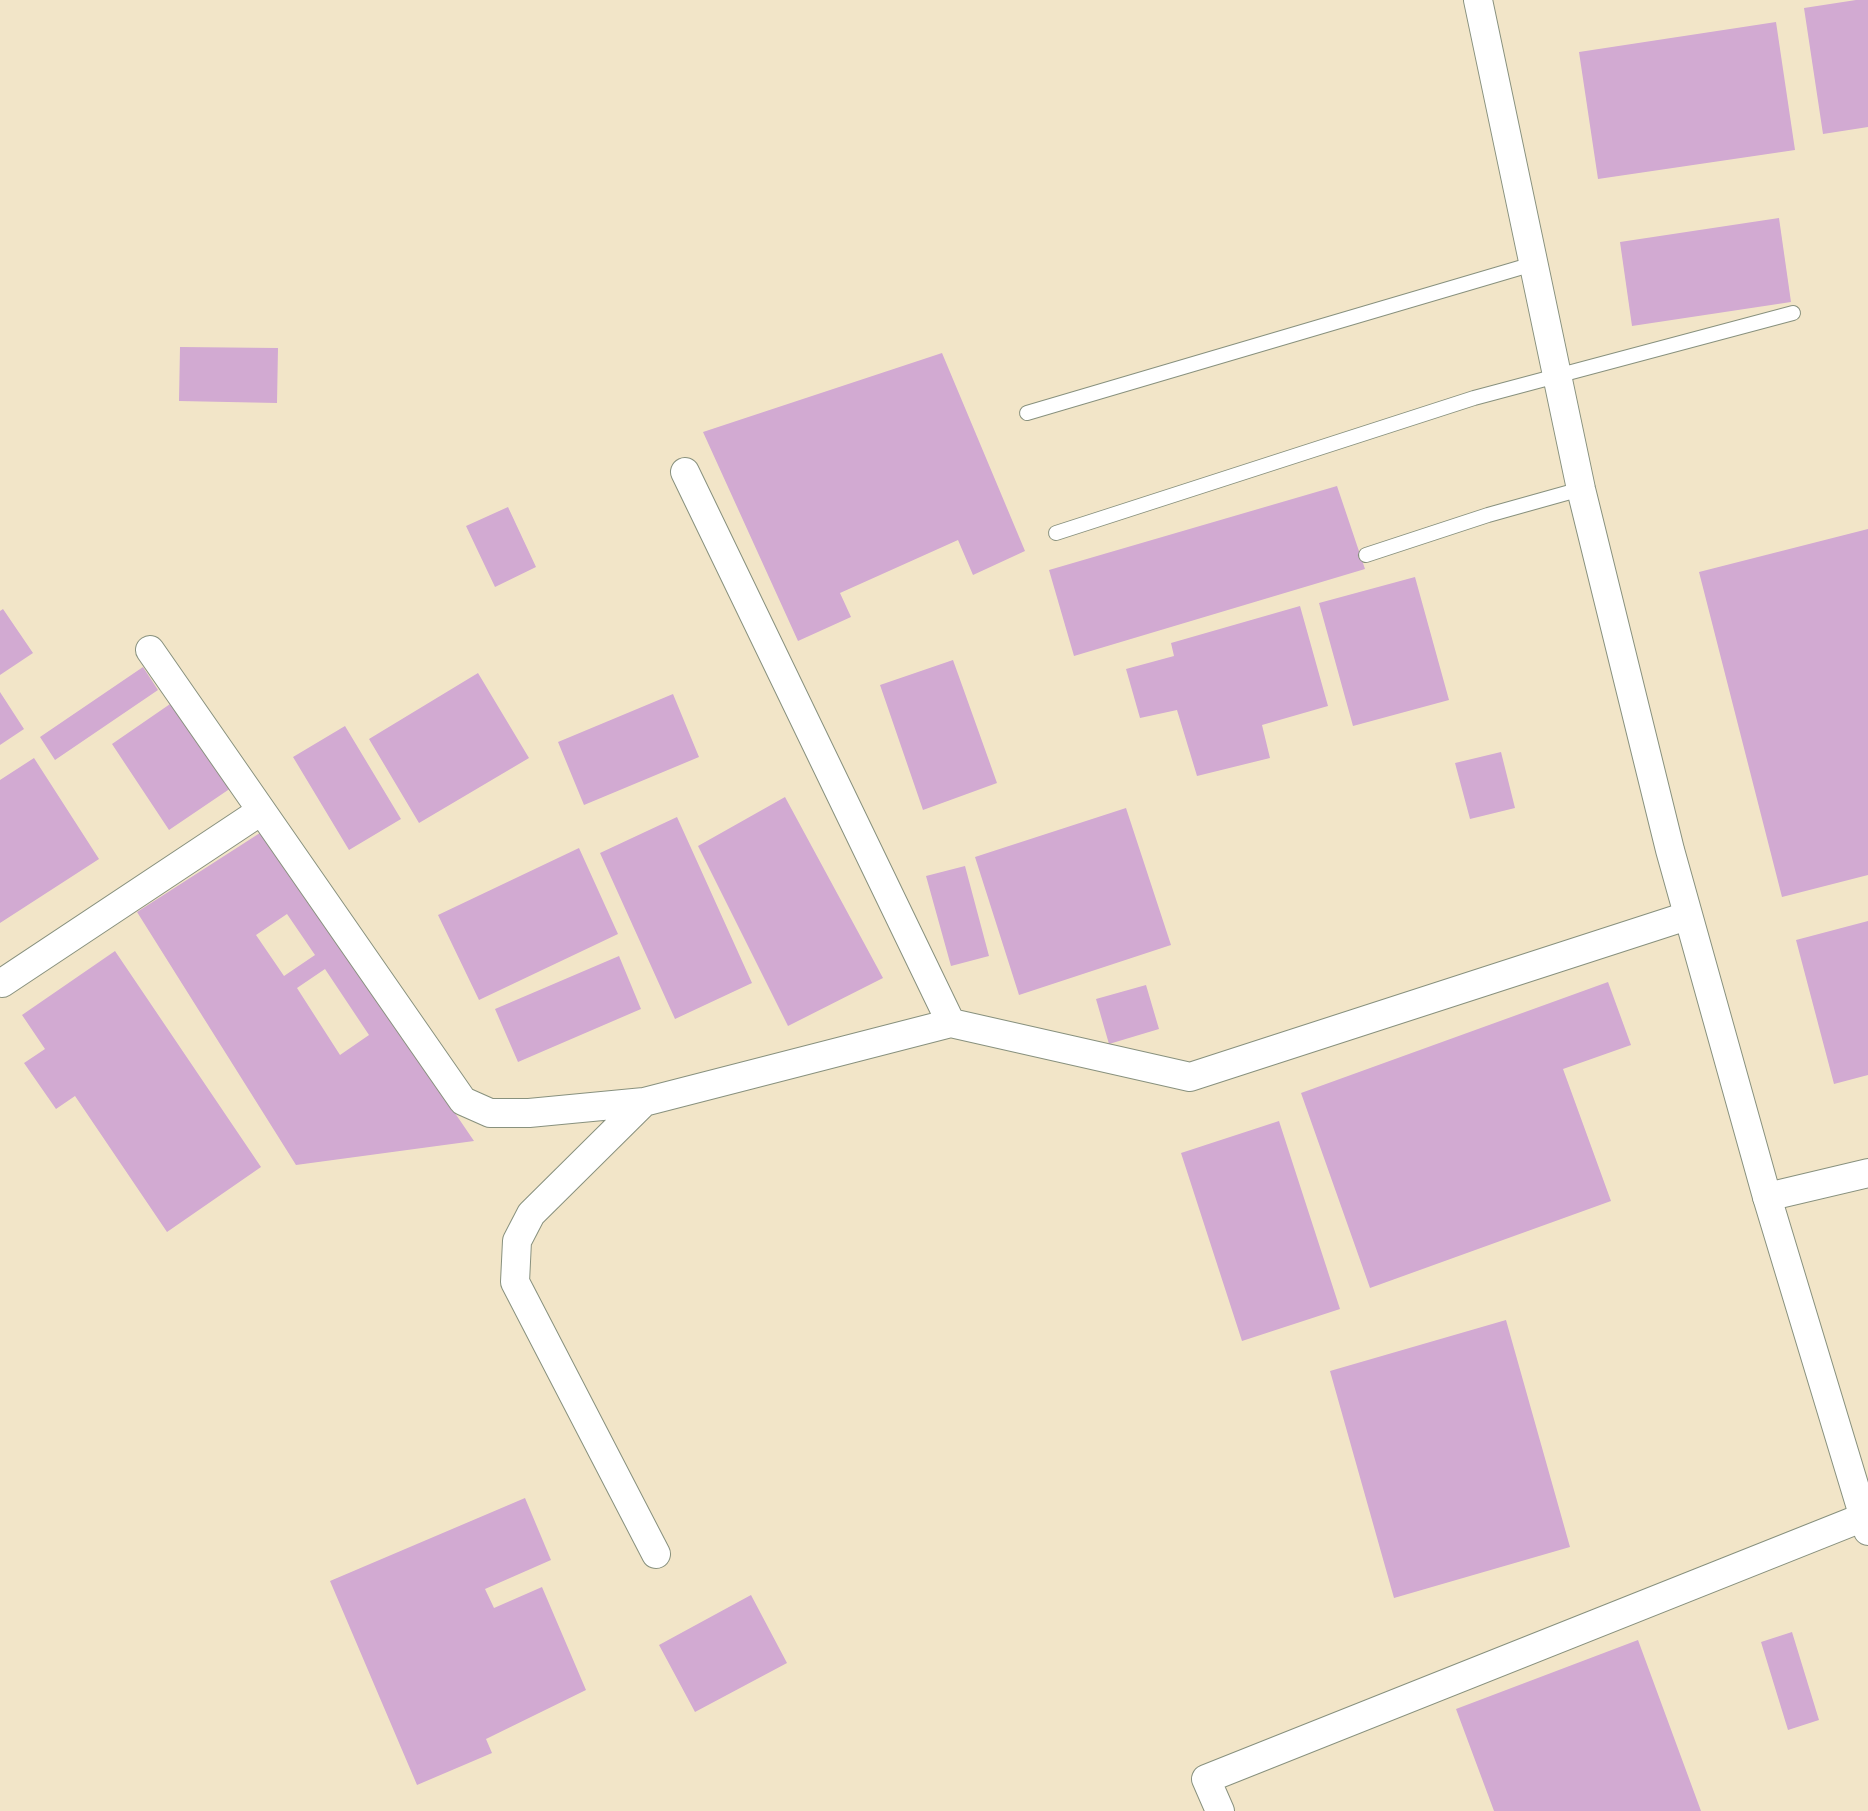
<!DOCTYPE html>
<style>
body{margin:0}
canvas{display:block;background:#f2e5c8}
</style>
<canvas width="1868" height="1811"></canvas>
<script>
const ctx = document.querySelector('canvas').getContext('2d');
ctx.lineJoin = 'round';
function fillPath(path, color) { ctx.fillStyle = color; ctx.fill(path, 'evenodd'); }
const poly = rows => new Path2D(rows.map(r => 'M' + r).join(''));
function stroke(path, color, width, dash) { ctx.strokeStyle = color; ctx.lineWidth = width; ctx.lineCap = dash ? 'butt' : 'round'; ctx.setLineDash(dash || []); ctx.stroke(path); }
fillPath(poly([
 [1856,0,1868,0,1868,127,1823,134,1804,8],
 [1776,22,1795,150,1598,179,1579,52],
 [1779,218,1791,302,1632,326,1620,242],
 [180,347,278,348,277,403,179,401],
 [942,353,1025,551,973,575,958,540,840,593,851,617,798,641,703,432],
 [1337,486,1365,569,1074,656,1049,570],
 [508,507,536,567,495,587,466,526],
 [1868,529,1868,875,1782,897,1699,572],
 [1415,577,1449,700,1353,726,1319,603],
 [1300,606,1328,706,1262,725,1270,758,1197,776,1177,710,1140,718,1126,669,1174,656,1171,643],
 [3,609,33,653,0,675,0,611],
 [953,660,997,783,923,810,880,685],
 [143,667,158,690,55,760,40,737],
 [478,673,529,758,419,823,369,739],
 [0,692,24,729,0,745],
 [673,694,699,757,584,805,558,742],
 [173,702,231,788,169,830,112,744],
 [345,726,401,819,349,850,293,757],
 [1501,752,1515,808,1470,819,1455,763],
 [34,758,99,859,0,923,0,780],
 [785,797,883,978,788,1026,698,846],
 [1126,808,1171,945,1019,995,975,857],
 [677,817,752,983,675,1019,600,853],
 [263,831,474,1141,296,1165,137,912],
 [287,914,315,955,284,976,256,935],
 [325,969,369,1035,340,1055,297,988],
 [579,848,618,934,479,1000,438,915],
 [965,866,989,956,951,966,926,876],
 [1868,921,1868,1075,1834,1084,1796,940],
 [115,951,261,1167,167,1232,75,1096,56,1109,24,1063,45,1049,22,1015],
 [619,956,641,1009,518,1062,495,1009],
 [1608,982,1631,1045,1563,1069,1611,1201,1370,1288,1301,1093],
 [1146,985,1159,1029,1109,1044,1096,999],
 [1279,1121,1340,1309,1242,1341,1181,1153],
 [1506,1320,1570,1547,1394,1598,1330,1371],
 [525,1498,551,1560,485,1589,494,1608,542,1587,586,1690,486,1739,492,1753,417,1785,330,1581],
 [751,1595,787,1663,695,1712,659,1645],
 [1792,1632,1819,1720,1788,1730,1761,1642],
 [1638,1640,1701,1811,1494,1811,1456,1709]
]), '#d2aad2');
const service = poly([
 [1027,413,1533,264],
 [1056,533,1474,398,1793,313],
 [1366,555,1488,515,1581,489]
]);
const minor = poly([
 [685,472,951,1023],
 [150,650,463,1101,490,1113,529,1113,644,1102,951,1023,1190,1077,1687,916],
 [2,983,261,811],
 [644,1102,531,1214,517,1241,515,1282,656,1554],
 [1767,1197,1868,1173],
 [1220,1811,1206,1779,1864,1517]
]);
const tertiary = poly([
 [1478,0,1581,489,1670,850,1767,1197,1868,1531]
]);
stroke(service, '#88917e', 16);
stroke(minor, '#88917e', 30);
stroke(tertiary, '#88917e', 30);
stroke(service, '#fff', 14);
stroke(minor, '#fff', 28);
stroke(tertiary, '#fff', 28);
</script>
